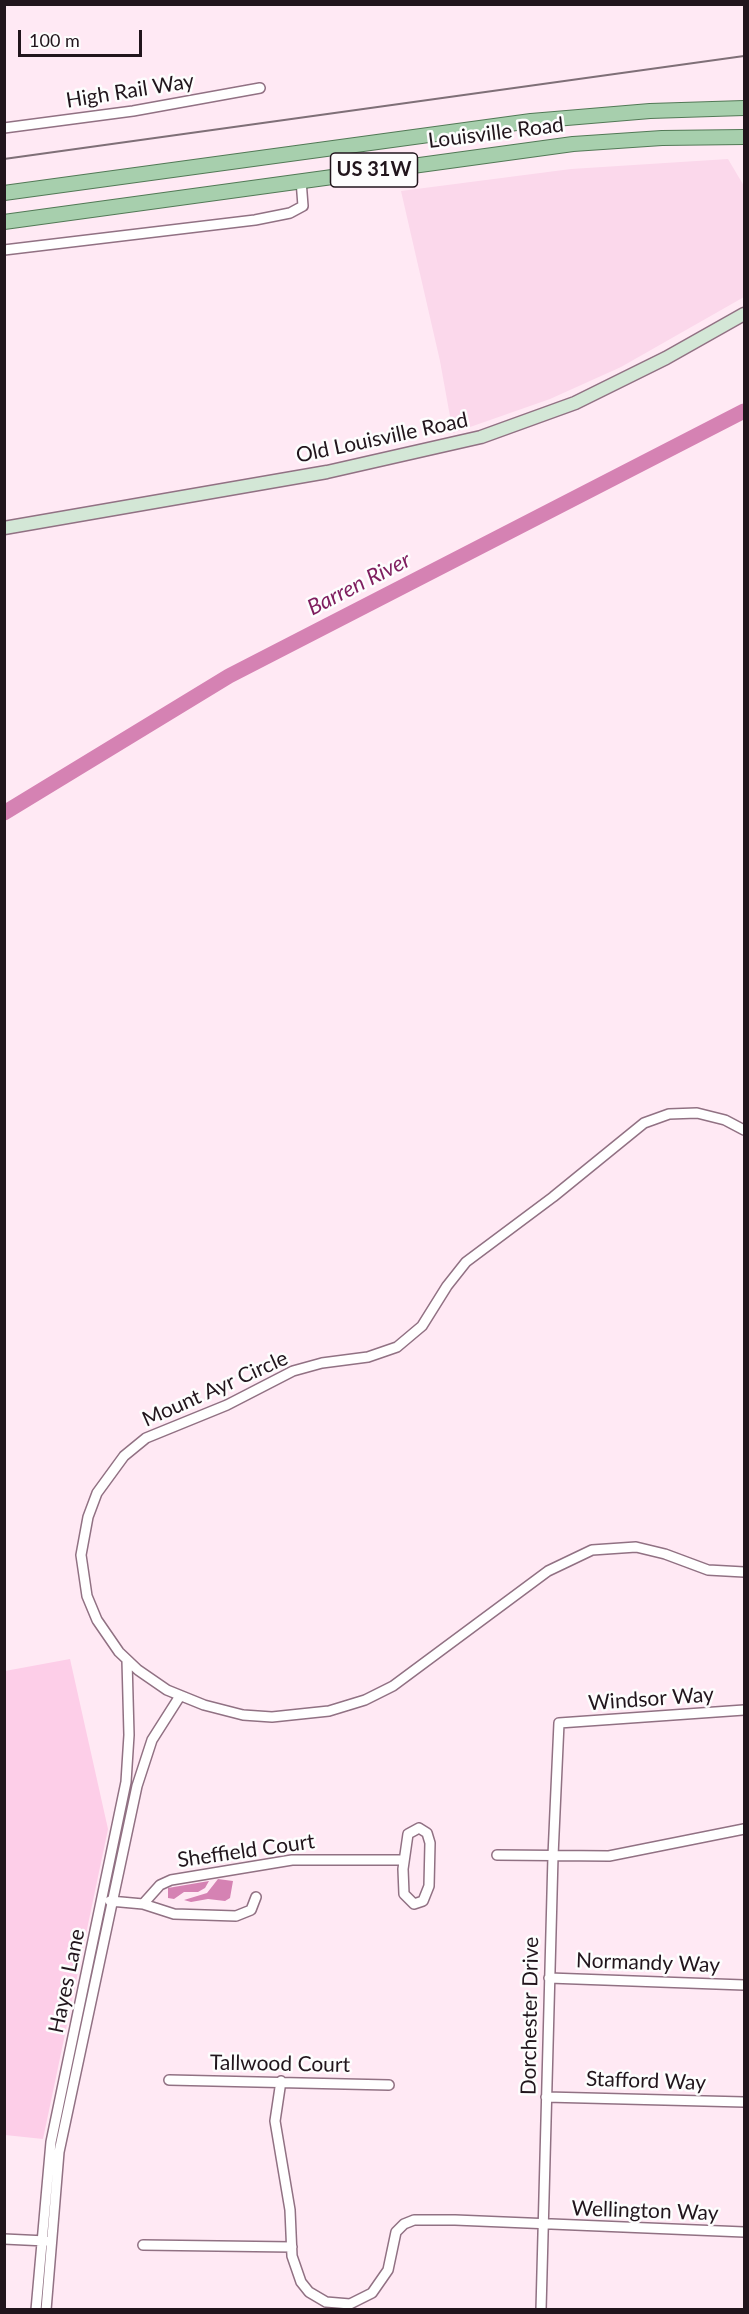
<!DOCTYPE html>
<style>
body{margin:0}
#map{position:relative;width:749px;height:2314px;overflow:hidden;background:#ffe9f4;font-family:Lato,sans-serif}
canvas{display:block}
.frame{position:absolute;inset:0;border:6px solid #21151c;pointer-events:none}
.scale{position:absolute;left:18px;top:30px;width:124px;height:27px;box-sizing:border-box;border:3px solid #21151c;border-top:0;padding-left:8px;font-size:18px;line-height:21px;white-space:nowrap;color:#21151c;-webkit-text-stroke:4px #fdfdfd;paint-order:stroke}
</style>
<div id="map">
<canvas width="749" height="2314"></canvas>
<div class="frame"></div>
<div class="scale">100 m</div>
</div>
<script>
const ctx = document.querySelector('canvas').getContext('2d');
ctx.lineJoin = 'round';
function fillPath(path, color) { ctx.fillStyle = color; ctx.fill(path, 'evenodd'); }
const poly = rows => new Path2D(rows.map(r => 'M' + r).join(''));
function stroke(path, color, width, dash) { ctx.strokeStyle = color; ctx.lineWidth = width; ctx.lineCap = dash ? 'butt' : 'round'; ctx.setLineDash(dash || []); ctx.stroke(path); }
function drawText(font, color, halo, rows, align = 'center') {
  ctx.font = font + ' Lato,sans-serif'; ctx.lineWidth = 5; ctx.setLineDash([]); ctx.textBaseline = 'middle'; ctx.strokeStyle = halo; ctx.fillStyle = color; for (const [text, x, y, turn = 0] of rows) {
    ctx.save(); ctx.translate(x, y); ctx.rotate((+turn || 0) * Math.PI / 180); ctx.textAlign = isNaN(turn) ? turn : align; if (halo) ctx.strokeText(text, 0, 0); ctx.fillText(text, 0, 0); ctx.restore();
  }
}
fillPath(poly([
 [728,159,744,186,744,297,621,367,550,399,453,433,440,361,401,191,571,169]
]), '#fbd8eb');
fillPath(poly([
 [70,1659,108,1829,43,2139,5,2135,5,1671]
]), '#fdcee8');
fillPath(poly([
 [218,1879,233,1881,230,1898,225,1901,208,1899,191,1902,184,1900,207,1893],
 [209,1881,205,1888,198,1892,184,1892,174,1899,168,1898,168,1888]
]), '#d582b3');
stroke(poly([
 [4,813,229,676,744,411]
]), '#d582b3', 15);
const street = poly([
 [4,128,133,111,260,88],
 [4,250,255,220,290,213,303,206,301,180],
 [744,1130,725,1120,697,1113,669,1114,644,1123,553,1197,466,1262,447,1286,422,1326,397,1347,368,1357,322,1363,293,1371,227,1405,146,1438,124,1456,97,1493,88,1517,81,1555,87,1596,97,1620,119,1652,138,1670,167,1690,204,1705,243,1715,272,1717,329,1711,365,1700,393,1686,548,1571,592,1550,636,1547,665,1554,708,1570,744,1572],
 [419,1828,427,1833,430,1843,429,1886,423,1901,414,1904,404,1894,403,1869,408,1834,419,1828],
 [497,1855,609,1856,744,1829],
 [110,1901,143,1904,160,1885,171,1880,292,1860,404,1860],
 [143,1904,174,1914,236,1916,251,1910,256,1897],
 [549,1978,744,1985],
 [169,2080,389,2085],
 [281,2081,275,2121,290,2210,292,2256,301,2282,309,2292,326,2302,350,2304,372,2293,388,2270,396,2232,404,2224,414,2220,455,2220,744,2232],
 [546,2097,744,2102],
 [4,2239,46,2241],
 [143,2245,292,2247],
 [36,2310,51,2142,126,1782,129,1735,127,1660],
 [46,2310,59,2152,137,1786,152,1740,180,1696],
 [541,2310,553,1856,559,1723,744,1710]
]);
const secondary = poly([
 [4,528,327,472,481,437,575,403,666,358,744,314]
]);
const primary = poly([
 [4,193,531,121,650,111,744,108],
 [4,222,573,144,662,138,744,137]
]);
stroke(street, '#917183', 12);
stroke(secondary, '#917183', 15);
stroke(primary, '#527956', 16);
stroke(street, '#fff', 9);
stroke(secondary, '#d3e7d6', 12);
stroke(primary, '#a7cfad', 14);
stroke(poly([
 [4,159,744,56]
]), '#7f6f77', 2);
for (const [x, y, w] of [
 [374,170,87]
]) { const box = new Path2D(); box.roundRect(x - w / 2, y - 17, w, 34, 4.5); ctx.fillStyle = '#fdfdfd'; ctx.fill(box); stroke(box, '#21151c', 1.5); }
drawText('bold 20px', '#21151c', null, [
 ["US 31W",374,170]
]);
drawText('21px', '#21151c', '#fdfdfd', [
 ["High Rail Way",130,91,-9],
 ["Louisville Road",496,133,-7],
 ["Old Louisville Road",382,438,-12],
 ["Mount Ayr Circle",215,1389,-24],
 ["Windsor Way",651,1699,-4],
 ["Sheffield Court",246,1851,-8],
 ["Normandy Way",648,1963,2],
 ["Hayes Lane",67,1981,-78],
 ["Dorchester Drive",530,2016,-89],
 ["Tallwood Court",280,2064,1],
 ["Stafford Way",646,2081,2],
 ["Wellington Way",645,2211,2]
]);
drawText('italic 22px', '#7e1d5e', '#fdfdfd', [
 ["Barren River",359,584,-27]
]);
</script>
